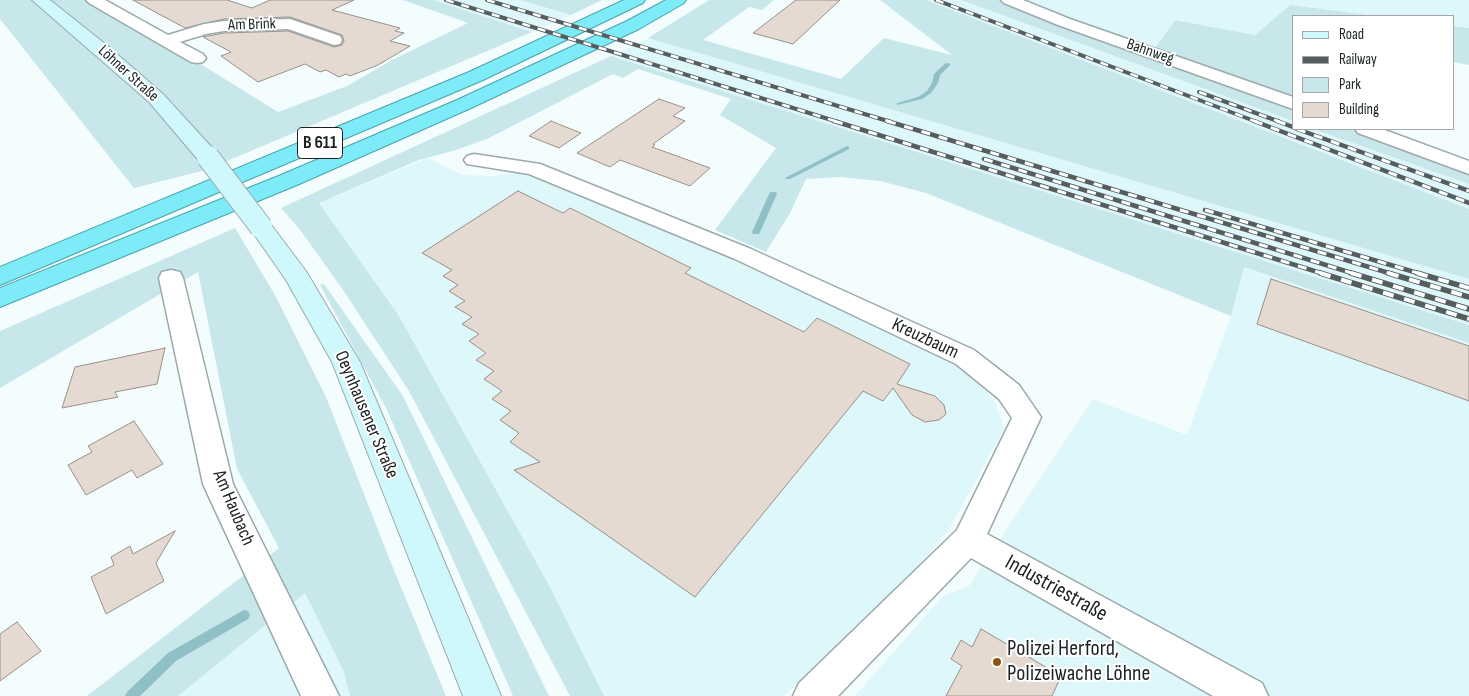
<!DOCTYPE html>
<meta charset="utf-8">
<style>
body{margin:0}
#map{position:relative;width:1469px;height:696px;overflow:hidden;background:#f4fdfe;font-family:"Sofia Sans Condensed",sans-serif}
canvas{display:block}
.legend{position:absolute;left:1292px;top:15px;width:162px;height:115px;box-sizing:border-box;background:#fff;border:1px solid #a4a7a7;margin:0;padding:6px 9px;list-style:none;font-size:15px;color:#1c2222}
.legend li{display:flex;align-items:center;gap:10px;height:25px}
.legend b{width:25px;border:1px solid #a4a7a7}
</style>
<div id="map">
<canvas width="1469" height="696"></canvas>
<ul class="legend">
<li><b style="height:6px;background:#cff8fc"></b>Road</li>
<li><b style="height:6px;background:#565d5e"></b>Railway</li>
<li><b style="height:14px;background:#c8e7eb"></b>Park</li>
<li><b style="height:14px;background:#e4dad1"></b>Building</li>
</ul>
</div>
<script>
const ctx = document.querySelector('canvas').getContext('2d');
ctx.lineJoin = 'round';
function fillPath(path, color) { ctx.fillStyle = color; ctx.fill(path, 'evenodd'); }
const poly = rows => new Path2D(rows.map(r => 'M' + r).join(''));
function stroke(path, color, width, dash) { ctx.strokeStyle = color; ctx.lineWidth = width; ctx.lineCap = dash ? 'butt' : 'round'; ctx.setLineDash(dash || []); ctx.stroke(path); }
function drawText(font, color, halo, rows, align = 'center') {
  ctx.font = font + ' "Sofia Sans Condensed",sans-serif'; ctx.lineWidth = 4; ctx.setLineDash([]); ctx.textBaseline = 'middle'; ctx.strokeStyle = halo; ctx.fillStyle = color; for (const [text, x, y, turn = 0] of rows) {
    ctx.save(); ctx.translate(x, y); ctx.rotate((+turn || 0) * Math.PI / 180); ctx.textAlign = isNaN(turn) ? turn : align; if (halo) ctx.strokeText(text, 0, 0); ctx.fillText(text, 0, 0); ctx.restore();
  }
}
fillPath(poly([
 [433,0,520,0,571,15,532,32],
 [926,0,961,0,1293,121,1293,129,1313,129,1469,184,1469,209],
 [1001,0,1469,0,1469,28,1453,26,1453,16,1377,16,1290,5,1255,35,1175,20,1153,51],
 [649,38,1469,279,1469,325,611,56],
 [428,158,463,175,492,176,521,172,719,251,970,372,995,402,1004,428,949,530,899,588,784,696,604,696,550,587,399,316,319,203],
 [1243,267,1469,343,1469,696,855,696,943,596,969,586,1093,399,1187,435,1231,316],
 [305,593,344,672,350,696,178,696]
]), '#def7fa');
fillPath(poly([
 [0,0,86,0,191,58,278,112,347,86,394,59,468,23,403,0,433,0,532,32,206,170,134,188,0,19],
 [520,0,602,0,571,15],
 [709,0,774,0,762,10,749,7,703,40,841,79,884,38,952,55,880,0,926,0,1469,209,1469,279,648,38],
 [961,0,1001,0,1293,106,1293,121],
 [1290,5,1377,16,1293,16,1293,100,1153,51,1175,20,1255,35],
 [1453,26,1469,28,1469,65,1453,62],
 [611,56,1469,325,1469,343,1244,267,1231,316,926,193,880,181,840,177,806,179,790,213,766,252,715,230,776,148,720,115,731,99,638,69,623,78,613,74,489,138,456,150,419,160,319,203,399,316,550,587,604,696,570,696,409,391,343,290,301,231,281,208],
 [1313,129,1355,129,1469,171,1469,184],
 [235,228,275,295,326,397,389,558,446,696,350,696,344,672,305,593,178,696,87,696,279,548,237,469,198,272,0,388,0,331],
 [324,284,403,396,549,696,513,696,386,408,320,285]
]), '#c8e7eb');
fillPath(poly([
 [946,63,951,64,940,75,938,83,931,93,922,99,897,105,897,103,918,97,927,91,932,83,934,74,946,63],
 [847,146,849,147,849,149,790,179,786,179,785,178,847,146],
 [770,192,776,192,777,194,760,232,759,234,753,234,752,232,770,192],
 [244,610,248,611,250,615,248,619,176,661,140,696,125,696,127,692,168,653,244,610]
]), '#8fc0c6');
const building = poly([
 [133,0,227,0,252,8,270,0,354,0,332,10,400,28,395,31,404,33,390,41,410,46,378,65,350,76,346,74,339,77,326,70,320,72,305,64,258,82,221,56,231,52,203,37,224,33,288,31,334,47,342,45,344,41,342,35,290,17,224,19,185,28,133,0],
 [796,0,840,0,793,44,753,33,796,0],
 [659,99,685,108,673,116,685,121,653,144,655,145,652,147,710,168,690,186,620,160,610,167,577,153,659,99],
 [551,121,581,133,559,148,529,136,551,121],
 [518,191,563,213,570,208,691,268,685,273,804,332,817,318,910,364,897,384,935,396,944,405,946,414,939,420,925,422,912,415,893,388,883,401,863,391,695,597,514,470,540,462,510,442,519,433,500,420,511,411,492,399,502,391,484,379,494,371,476,360,486,353,469,341,479,334,462,324,472,317,455,307,465,301,449,291,458,285,443,276,452,270,422,253,518,191],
 [1271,279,1469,346,1469,401,1257,324,1271,279],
 [165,348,157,384,115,392,118,397,62,408,75,367,165,348],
 [134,421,163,464,137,478,132,470,86,495,68,465,92,452,88,446,134,421],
 [175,531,156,563,164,581,106,614,91,577,114,565,111,557,130,546,133,554,175,531],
 [17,622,41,651,0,681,0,634,17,622],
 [981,629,1061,676,1052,696,946,696,962,666,951,659,961,640,972,647,981,629]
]);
fillPath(building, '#e4dad1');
stroke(building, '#999088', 1);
const minor = poly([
 [86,0,105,0,168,35,204,24,224,21,290,19,340,36,342,40,340,44,334,45,288,29,224,31,206,34,180,42,203,54,206,58,203,62,197,63,191,62,89,3,86,0],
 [1001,0,1023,0,1070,19,1293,97,1293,109,1058,25,1004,3,1001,0],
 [1355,129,1382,129,1469,161,1469,174,1358,133,1355,129],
 [474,154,540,164,751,249,974,350,1019,385,1041,417,987,534,1262,683,1268,696,1213,696,971,558,838,696,793,696,799,683,957,530,1012,418,999,399,956,364,735,259,529,174,467,164,464,160,467,156,474,154],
 [171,270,180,272,183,278,233,484,339,696,301,696,203,484,159,278,162,272,171,270]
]);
const secondary = poly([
 [32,0,50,0,109,47,163,94,216,152,219,157,216,162,208,163,200,162,149,102,32,0],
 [261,220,269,222,306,271,360,362,501,696,463,696,332,362,286,280,249,227,253,222,261,220]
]);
const trunk = poly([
 [624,0,645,0,643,3,483,80,0,285,0,267,469,72,624,0],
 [666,0,686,0,684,3,639,29,471,108,297,185,0,307,0,288,281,175,457,100,627,21,666,0]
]);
stroke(minor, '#9ba9ab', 3);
stroke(secondary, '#9ba9ab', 2);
stroke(trunk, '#47a2ac', 2);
fillPath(minor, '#fff');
fillPath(secondary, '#cff8fc');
fillPath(trunk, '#7eecf8');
const railFar2 = poly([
 [446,0,838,122],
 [487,0,891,122],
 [936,0,1257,122],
 [1199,92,1280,122]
]);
const railFar1 = poly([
 [834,121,1324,274],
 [887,121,1392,274],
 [1254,121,1469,203],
 [1277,121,1293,127],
 [1297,129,1469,191],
 [984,159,1355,274],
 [1205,210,1421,274]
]);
const rail = poly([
 [1320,273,1469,319],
 [1351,273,1469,309],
 [1388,273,1469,297],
 [1417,273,1469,288]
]);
stroke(railFar2, '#565d5e', 4);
stroke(railFar1, '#565d5e', 4.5);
stroke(rail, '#565d5e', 5.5);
stroke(railFar2, '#fff', 2.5, [8]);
stroke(railFar1, '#fff', 3, [9]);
stroke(rail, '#fff', 4, [11]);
const secondaryBridge = poly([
 [208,157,261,227]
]);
stroke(secondaryBridge, '#9ba9ab', 24, []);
stroke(secondaryBridge, '#cff8fc', 22);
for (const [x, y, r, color] of [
 [997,662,5,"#8d520e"]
]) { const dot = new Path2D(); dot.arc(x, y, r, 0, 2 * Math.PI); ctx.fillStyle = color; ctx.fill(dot); stroke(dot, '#fff', 2); }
drawText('16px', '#1c2222', '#fff', [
 ["Am Brink",252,25,-2],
 ["Bahnweg",1150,52,19],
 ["Löhner Straße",128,74,42]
]);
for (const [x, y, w] of [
 [320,143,45]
]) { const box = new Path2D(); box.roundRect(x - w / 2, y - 15.5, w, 31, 4); ctx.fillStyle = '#fff'; ctx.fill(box); stroke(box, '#1c2222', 1); }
drawText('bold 18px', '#1c2222', null, [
 ["B 611",320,143]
]);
drawText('19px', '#1c2222', '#fff', [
 ["Kreuzbaum",925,339,25],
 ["Oeynhausener Straße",366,415,67],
 ["Am Haubach",233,508,67]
]);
drawText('22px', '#1c2222', '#fff', [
 ["Industriestraße",1056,589,29]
]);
drawText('22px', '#1c2222', '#fff', [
 ["Polizei Herford,",1007,649],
 ["Polizeiwache Löhne",1007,674]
], 'left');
</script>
